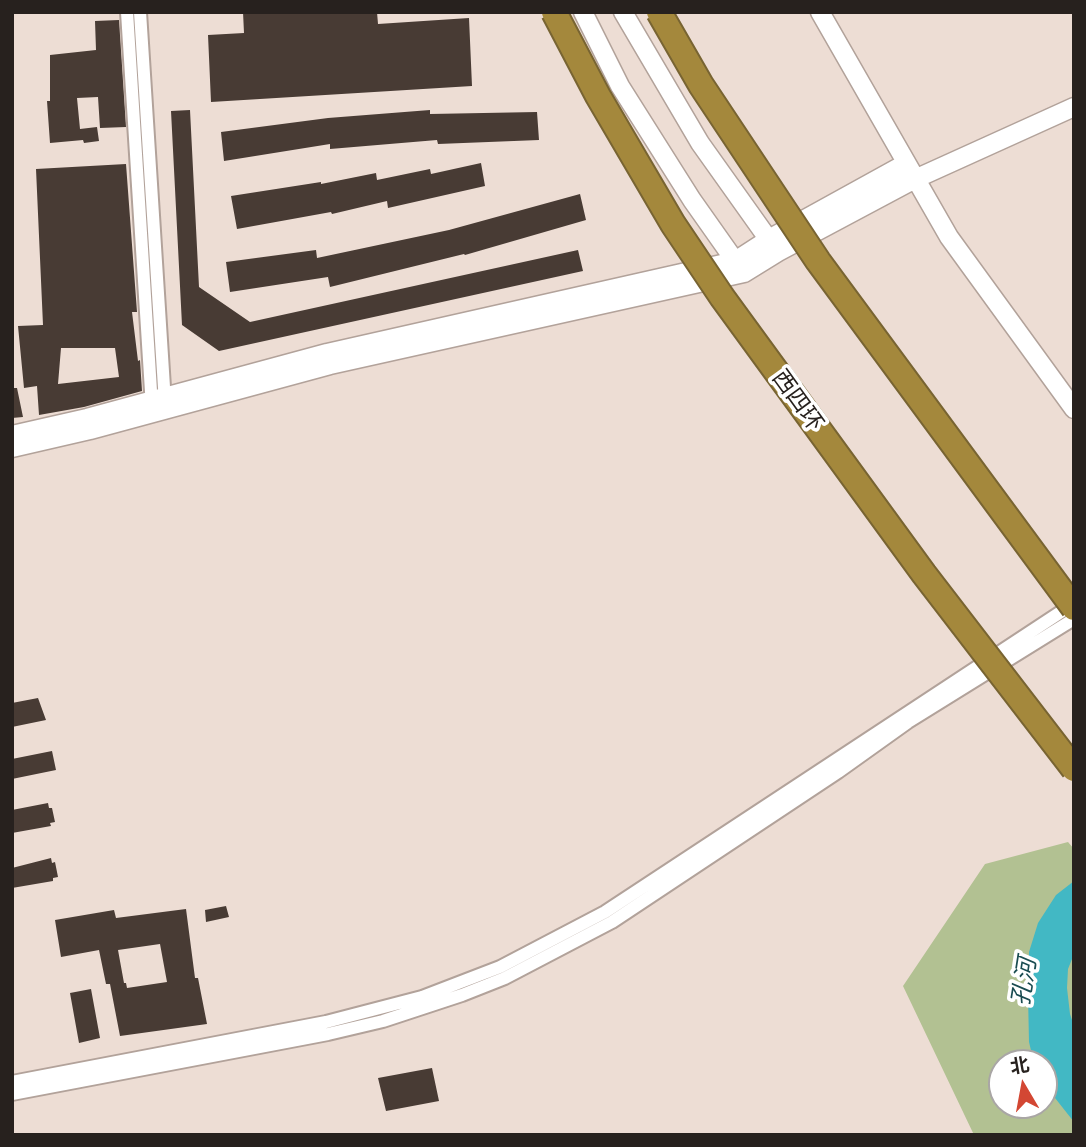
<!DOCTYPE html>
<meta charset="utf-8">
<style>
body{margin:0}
#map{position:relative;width:1086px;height:1147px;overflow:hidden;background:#edddd4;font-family:Lora,"Noto Sans SC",serif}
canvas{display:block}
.frame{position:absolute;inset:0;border:14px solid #27211e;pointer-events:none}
.north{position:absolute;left:988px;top:1049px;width:70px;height:70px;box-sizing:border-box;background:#fff;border:2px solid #a9a6a5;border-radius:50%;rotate:350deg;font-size:19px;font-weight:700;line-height:28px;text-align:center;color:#27211e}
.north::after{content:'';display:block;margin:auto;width:24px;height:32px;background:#d34733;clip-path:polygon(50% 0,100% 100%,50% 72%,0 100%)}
</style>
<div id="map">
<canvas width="1086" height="1147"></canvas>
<div class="frame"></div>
<div class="north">北</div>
</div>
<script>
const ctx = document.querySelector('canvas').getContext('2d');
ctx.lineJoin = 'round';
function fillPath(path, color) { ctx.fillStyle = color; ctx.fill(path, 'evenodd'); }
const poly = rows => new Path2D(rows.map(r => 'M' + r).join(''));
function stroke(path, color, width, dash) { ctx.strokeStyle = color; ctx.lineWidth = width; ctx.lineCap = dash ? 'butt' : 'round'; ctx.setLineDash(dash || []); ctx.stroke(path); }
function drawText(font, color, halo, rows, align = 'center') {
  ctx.font = font + ' Lora,"Noto Sans SC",serif'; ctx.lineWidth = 7; ctx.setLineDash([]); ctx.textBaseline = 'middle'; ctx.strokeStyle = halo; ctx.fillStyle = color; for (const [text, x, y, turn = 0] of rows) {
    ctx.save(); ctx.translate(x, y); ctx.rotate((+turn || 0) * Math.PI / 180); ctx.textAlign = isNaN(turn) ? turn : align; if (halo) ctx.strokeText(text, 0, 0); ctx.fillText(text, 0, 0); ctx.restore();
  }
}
fillPath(poly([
 [1068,842,1074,849,1074,1135,974,1135,903,986,985,864],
 [1002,1063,1044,1063,1044,1105,1002,1105]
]), '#b2c192');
fillPath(poly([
 [1074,881,1074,954,1068,969,1067,988,1070,1014,1074,1026,1074,1122,1044,1084,1044,1063,1034,1063,1029,1042,1028,995,1029,952,1038,923,1056,895]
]), '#42b8c4');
fillPath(poly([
 [243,12,377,12,378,24,469,18,472,86,211,102,208,35,244,33],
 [119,20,126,127,100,128,98,97,77,98,80,129,97,127,99,141,84,143,83,140,50,143,47,101,50,101,50,55,96,50,95,21],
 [190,110,199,287,250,322,578,250,583,271,219,351,182,325,171,111],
 [430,110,430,114,537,112,539,140,438,144,437,140,330,149,330,144,224,161,221,132,328,118],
 [481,163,485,186,388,208,387,201,332,214,331,212,237,229,231,196,321,182,321,184,376,173,377,180,430,169,431,174],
 [126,164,137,312,132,312,138,361,140,360,142,391,84,407,39,415,37,386,24,388,18,326,43,325,36,169],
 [61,348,115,348,119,377,58,384],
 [580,194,586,220,465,255,464,254,330,287,328,277,230,292,226,262,316,250,317,258,449,230],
 [12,388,17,388,23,417,12,418],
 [38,698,46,720,12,727,12,703],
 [52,751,56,770,12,779,12,759],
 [48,803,49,808,52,808,55,822,50,823,51,826,12,833,12,810],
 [51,858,52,863,55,862,58,877,53,878,53,881,12,888,12,868],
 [226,906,229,917,206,922,205,910],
 [186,909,195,978,198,978,207,1024,120,1036,110,984,106,984,99,950,61,957,55,920,114,910,116,918],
 [160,944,167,982,127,988,126,983,124,983,118,950],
 [91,989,100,1038,79,1043,70,993],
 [432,1068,439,1101,386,1111,378,1078]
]), '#483b34');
const street = poly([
 [127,12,152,407],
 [140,12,165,403],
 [12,1082,326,1022,422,997,500,967,605,912,1073,604],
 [12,1094,328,1034,383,1021,462,995,505,978,612,922,838,772,908,722,1074,619]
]);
const secondary = poly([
 [583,12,620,86,692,200,740,268],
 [623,12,700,143,774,247],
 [820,12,949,237,1074,409],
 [12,435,87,418,327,353,735,261,769,239,905,164],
 [12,448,90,430,330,365,744,273,778,252,915,179,1074,107]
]);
stroke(street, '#b2a29a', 16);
stroke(secondary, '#b2a29a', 21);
stroke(street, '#fff', 12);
stroke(secondary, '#fff', 18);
const highwayBridge = poly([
 [554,12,598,96,673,224,722,297,924,574,1074,769],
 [659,12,701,85,818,261,1074,608]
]);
stroke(highwayBridge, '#786432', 28, []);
stroke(highwayBridge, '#a4883c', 24);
drawText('23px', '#27211e', '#fff', [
 ["西四环",797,401,54]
]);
drawText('italic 24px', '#1a4c51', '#fff', [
 ["孔河",1025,982,-81]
]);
</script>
